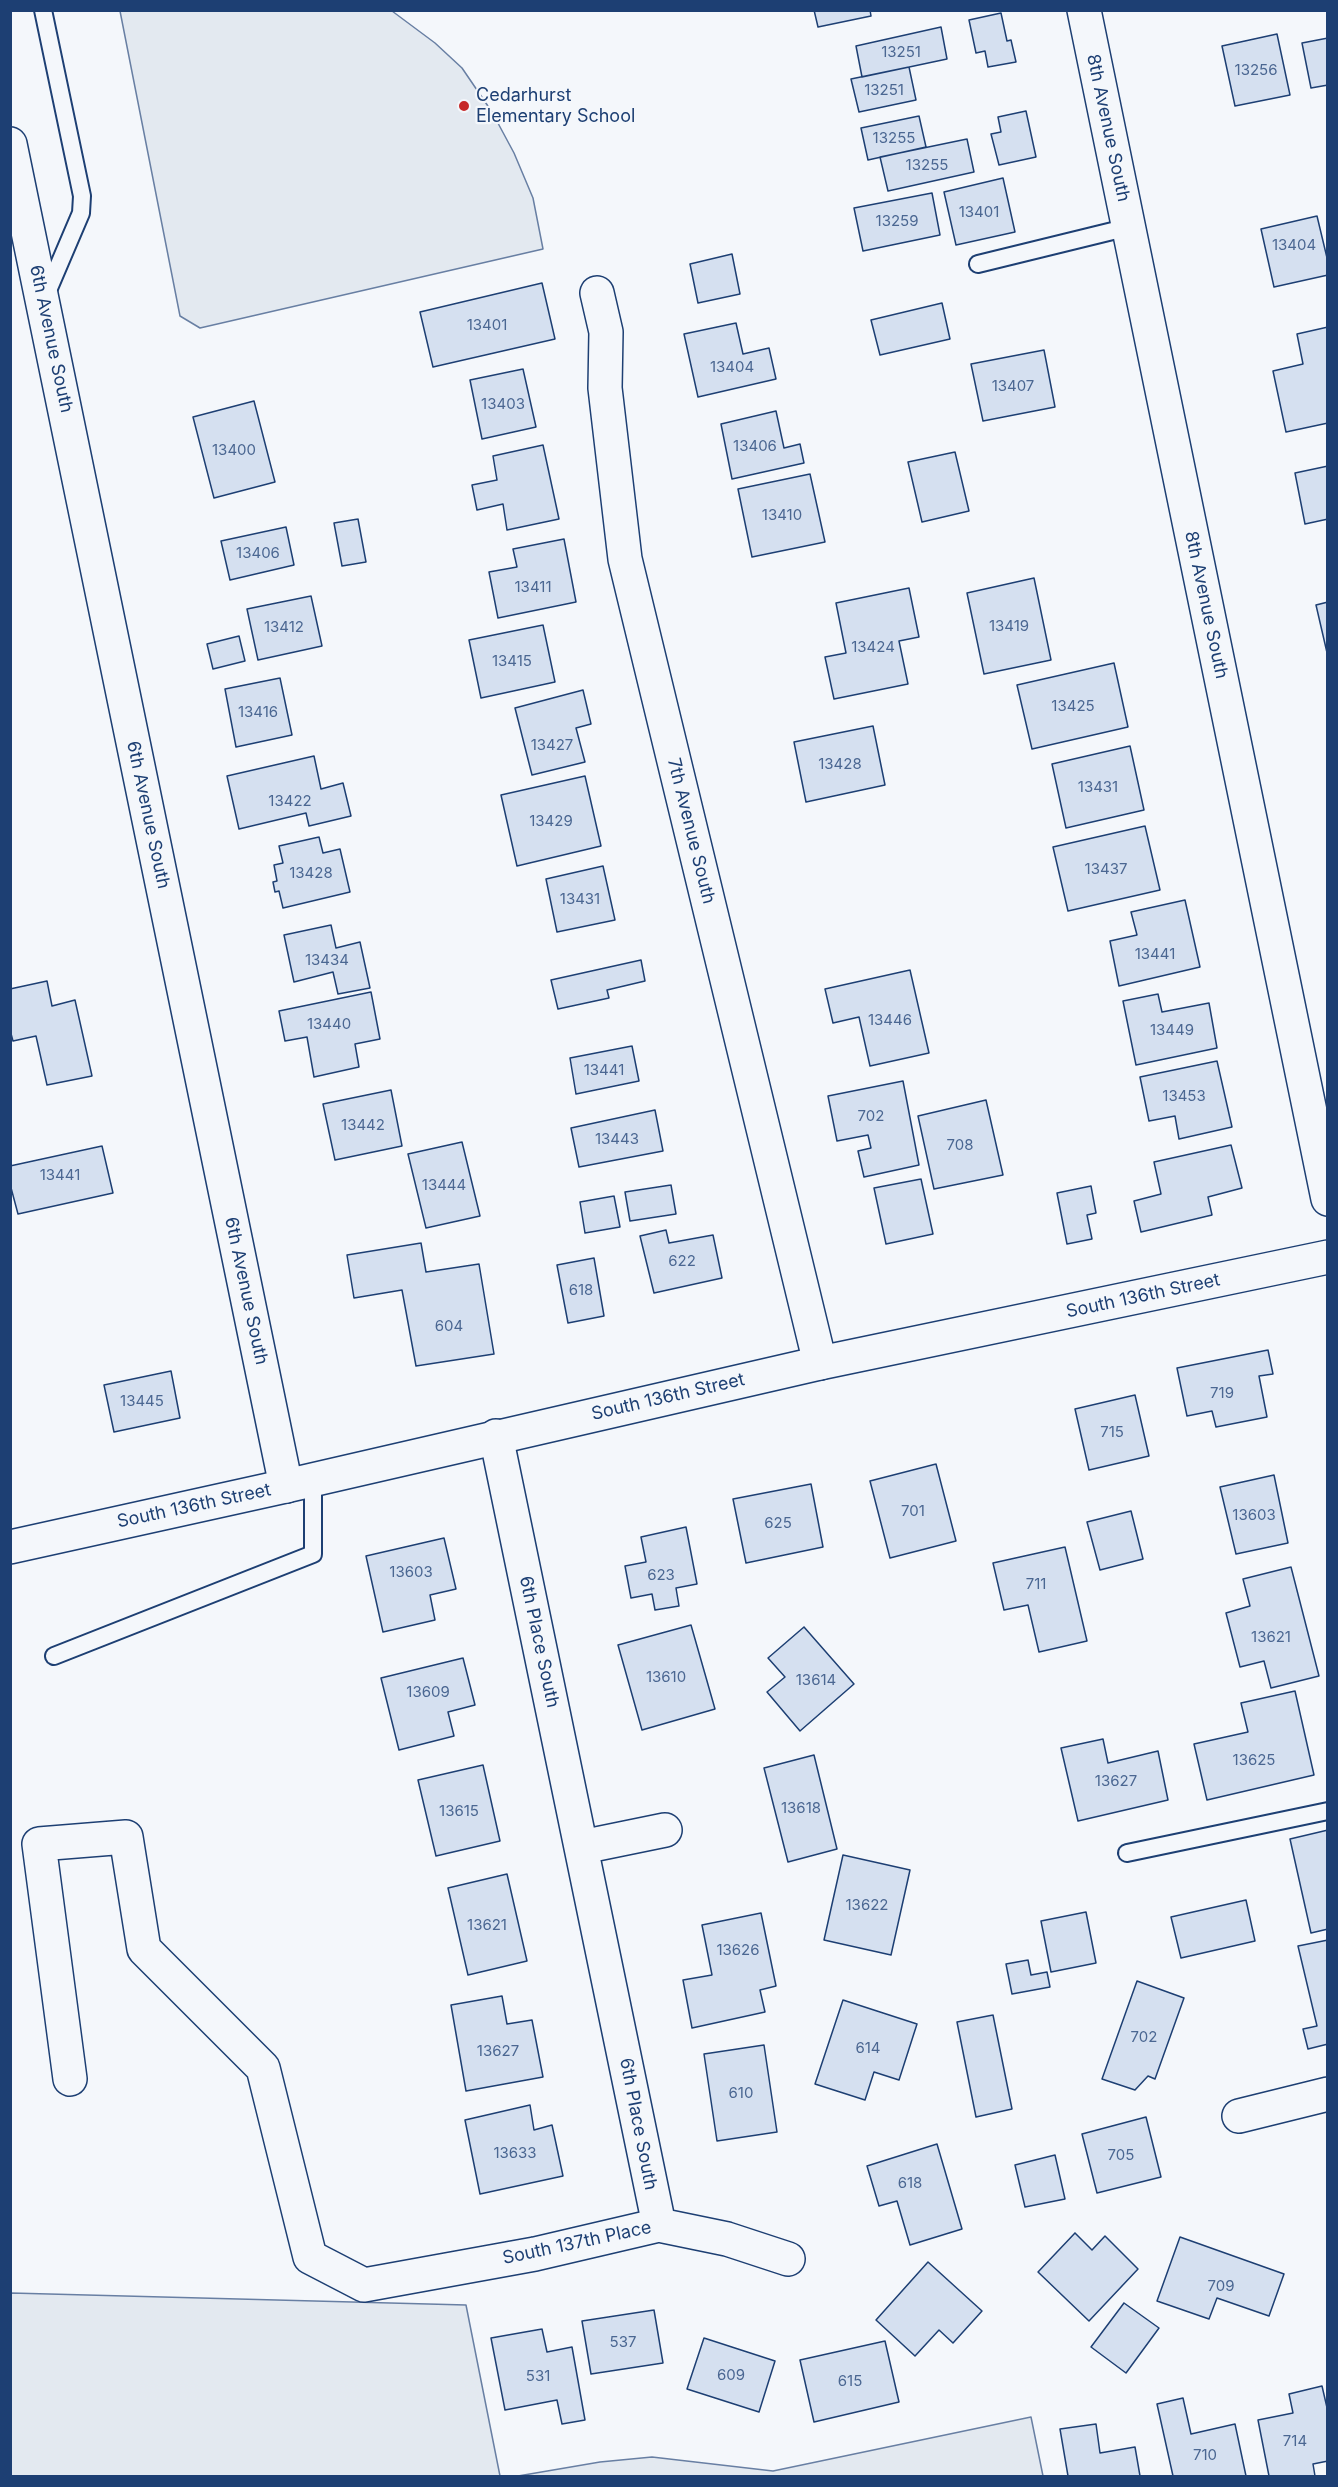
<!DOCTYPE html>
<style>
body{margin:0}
#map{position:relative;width:1338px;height:2487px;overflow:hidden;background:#f4f7fb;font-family:Inter,sans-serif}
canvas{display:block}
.frame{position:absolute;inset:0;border:12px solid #1d3f73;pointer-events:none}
</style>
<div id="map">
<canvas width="1338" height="2487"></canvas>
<div class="frame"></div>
</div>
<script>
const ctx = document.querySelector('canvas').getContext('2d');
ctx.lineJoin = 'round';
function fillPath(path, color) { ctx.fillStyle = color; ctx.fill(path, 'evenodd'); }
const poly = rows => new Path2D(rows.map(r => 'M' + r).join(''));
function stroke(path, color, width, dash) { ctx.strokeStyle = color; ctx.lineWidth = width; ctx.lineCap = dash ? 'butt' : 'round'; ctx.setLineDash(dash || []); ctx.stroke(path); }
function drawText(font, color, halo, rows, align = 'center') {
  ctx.font = font + ' Inter,sans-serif'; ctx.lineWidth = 4.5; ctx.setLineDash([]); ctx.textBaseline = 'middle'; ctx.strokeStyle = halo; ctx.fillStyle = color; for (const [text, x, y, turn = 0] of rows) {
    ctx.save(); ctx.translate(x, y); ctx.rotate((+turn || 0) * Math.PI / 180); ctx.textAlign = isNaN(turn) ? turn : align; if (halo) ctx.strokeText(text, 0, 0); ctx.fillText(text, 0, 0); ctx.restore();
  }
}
const green = poly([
 [120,11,392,11,435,43,462,68,492,112,514,153,533,198,543,249,200,328,180,316,120,11],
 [11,2293,466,2305,500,2476,11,2476,11,2293],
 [1031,2417,1043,2476,518,2476,600,2462,652,2457,773,2471,1031,2417]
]);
fillPath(green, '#e3e9f0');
stroke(green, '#687fa3', 1.5);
const building = poly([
 [814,10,870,10,871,16,818,27,814,10],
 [1001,13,1007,41,1011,40,1016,62,988,67,985,51,976,53,969,20,1001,13],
 [941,27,947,59,862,77,856,46,941,27],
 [1277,34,1290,95,1235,106,1222,46,1277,34],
 [1328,38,1328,85,1311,88,1302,43,1328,38],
 [909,67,916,100,859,112,851,79,909,67],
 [1026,111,1036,157,999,165,991,134,1001,132,998,117,1026,111],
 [919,116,926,147,868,160,861,128,919,116],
 [967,139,974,172,888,191,880,157,967,139],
 [1003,178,1015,232,956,245,944,192,1003,178],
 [932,193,940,235,863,251,854,208,932,193],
 [1317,216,1328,262,1328,275,1274,287,1261,229,1317,216],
 [732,254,740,294,698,303,690,264,732,254],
 [542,283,555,339,433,367,420,312,542,283],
 [942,303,950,339,880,355,871,320,942,303],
 [736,323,743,354,769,348,776,379,698,397,684,334,736,323],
 [1328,327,1328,423,1286,432,1273,371,1303,364,1297,334,1328,327],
 [1044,350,1055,407,983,421,971,364,1044,350],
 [523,369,536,427,482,439,470,380,523,369],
 [254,401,275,482,214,498,193,417,254,401],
 [776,411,784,448,800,444,804,463,732,479,721,424,776,411],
 [543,445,559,519,507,530,503,504,477,510,472,485,497,480,493,456,543,445],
 [955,452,969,511,922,522,908,462,955,452],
 [1328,466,1328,519,1305,524,1295,473,1328,466],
 [810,474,825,542,752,557,738,489,810,474],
 [358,519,366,562,342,566,334,523,358,519],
 [286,527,294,565,230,580,221,541,286,527],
 [564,539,576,602,498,618,489,572,517,567,513,549,564,539],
 [1034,578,1051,660,984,674,967,593,1034,578],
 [909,588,919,637,899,641,908,684,834,699,825,657,846,653,836,603,909,588],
 [311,596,322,646,258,660,247,609,311,596],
 [1328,602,1328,657,1316,605,1328,602],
 [543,625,555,682,481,698,469,640,543,625],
 [239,636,245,661,213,669,207,644,239,636],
 [1114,663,1128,727,1032,749,1017,685,1114,663],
 [280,678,292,735,236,747,225,689,280,678],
 [583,690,591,724,576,728,585,762,532,775,515,708,583,690],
 [873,726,885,785,806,802,794,742,873,726],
 [1130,746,1144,810,1066,828,1052,764,1130,746],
 [314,756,321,789,343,783,351,816,309,826,306,813,239,829,227,776,314,756],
 [585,776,601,846,517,866,501,795,585,776],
 [1145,826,1160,890,1068,911,1053,847,1145,826],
 [319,837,323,853,340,849,350,892,283,908,279,891,275,892,273,882,277,881,274,865,283,863,279,846,319,837],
 [603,866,615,920,557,932,546,879,603,866],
 [1185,900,1200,967,1119,986,1110,941,1137,935,1131,912,1185,900],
 [331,925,336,948,360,942,370,988,338,994,333,972,294,982,284,935,331,925],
 [641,960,645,981,607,990,609,998,558,1009,551,980,641,960],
 [910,970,929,1053,870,1066,859,1017,833,1023,825,989,910,970],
 [47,981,52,1006,75,1000,92,1076,47,1085,36,1036,13,1041,10,1030,10,989,47,981],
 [371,992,380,1039,355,1044,359,1067,314,1077,307,1037,285,1041,279,1011,371,992],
 [1158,994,1162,1012,1209,1003,1217,1048,1136,1065,1123,1001,1158,994],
 [632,1046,639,1081,576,1094,570,1058,632,1046],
 [1217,1061,1232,1127,1179,1139,1175,1116,1149,1121,1140,1077,1217,1061],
 [903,1081,919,1165,864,1177,858,1151,871,1148,868,1135,837,1141,828,1096,903,1081],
 [391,1090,402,1146,335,1160,323,1104,391,1090],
 [986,1100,1003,1175,934,1189,918,1116,986,1100],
 [655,1110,663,1151,579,1167,571,1128,655,1110],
 [462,1142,480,1216,426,1228,408,1154,462,1142],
 [1231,1145,1242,1188,1208,1197,1212,1215,1141,1232,1134,1201,1161,1194,1154,1162,1231,1145],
 [102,1146,113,1193,18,1214,10,1184,10,1166,102,1146],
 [921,1179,933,1234,886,1244,874,1188,921,1179],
 [671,1185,676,1214,630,1221,625,1192,671,1185],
 [1091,1186,1096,1213,1087,1215,1092,1239,1067,1244,1057,1193,1091,1186],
 [614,1196,620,1227,585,1233,580,1202,614,1196],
 [666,1230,669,1243,713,1235,722,1278,654,1293,640,1236,666,1230],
 [421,1243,426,1272,479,1264,494,1354,416,1366,402,1290,354,1298,347,1255,421,1243],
 [594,1258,604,1316,568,1323,557,1265,594,1258],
 [1268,1350,1273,1374,1259,1376,1267,1417,1216,1427,1212,1411,1187,1416,1177,1368,1268,1350],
 [171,1371,180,1418,114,1432,104,1385,171,1371],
 [1135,1395,1149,1456,1089,1470,1075,1409,1135,1395],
 [936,1464,956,1541,890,1558,870,1481,936,1464],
 [1274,1475,1288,1543,1236,1554,1220,1487,1274,1475],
 [811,1484,823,1547,746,1563,733,1499,811,1484],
 [1131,1511,1143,1559,1100,1570,1087,1522,1131,1511],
 [686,1527,697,1584,676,1588,679,1606,655,1610,652,1594,631,1598,625,1566,646,1562,641,1537,686,1527],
 [444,1538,456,1589,430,1595,435,1620,383,1632,366,1556,444,1538],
 [1065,1547,1087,1641,1039,1652,1028,1605,1004,1610,993,1563,1065,1547],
 [1291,1567,1319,1676,1271,1688,1264,1661,1240,1667,1226,1613,1250,1606,1243,1579,1291,1567],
 [691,1625,715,1709,642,1730,618,1645,691,1625],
 [804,1627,854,1684,800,1731,767,1692,785,1677,768,1658,804,1627],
 [463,1658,475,1705,448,1712,454,1736,399,1750,381,1678,463,1658],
 [1295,1691,1314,1775,1207,1800,1194,1744,1248,1732,1241,1703,1295,1691],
 [1103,1739,1108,1763,1158,1751,1168,1800,1078,1821,1061,1748,1103,1739],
 [814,1755,837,1849,788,1862,764,1768,814,1755],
 [483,1765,500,1841,436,1856,418,1780,483,1765],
 [1328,1830,1328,1929,1311,1933,1290,1839,1328,1830],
 [843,1855,910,1870,891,1955,824,1940,843,1855],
 [507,1874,527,1961,468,1975,448,1888,507,1874],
 [1246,1900,1255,1941,1181,1958,1171,1917,1246,1900],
 [1086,1912,1096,1963,1051,1972,1041,1921,1086,1912],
 [761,1913,776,1986,760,1990,765,2012,692,2028,683,1980,712,1975,702,1925,761,1913],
 [1328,1940,1328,2044,1308,2049,1303,2029,1317,2026,1298,1946,1328,1940],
 [1028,1960,1031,1975,1047,1972,1050,1987,1012,1994,1006,1964,1028,1960],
 [1137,1981,1184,1998,1155,2079,1148,2076,1135,2090,1102,2079,1137,1981],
 [502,1996,507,2024,532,2020,543,2077,466,2091,451,2005,502,1996],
 [843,2000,917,2024,899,2080,874,2072,865,2100,815,2084,843,2000],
 [993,2015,1012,2109,976,2117,957,2022,993,2015],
 [764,2045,777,2132,717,2141,704,2054,764,2045],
 [530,2105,534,2130,552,2125,563,2176,480,2194,465,2120,530,2105],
 [1146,2117,1161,2177,1097,2193,1082,2134,1146,2117],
 [937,2144,962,2229,910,2245,897,2201,879,2206,867,2166,937,2144],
 [1055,2155,1065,2199,1025,2207,1015,2165,1055,2155],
 [1075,2233,1092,2250,1105,2236,1138,2269,1089,2321,1038,2272,1075,2233],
 [1180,2237,1284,2274,1269,2316,1217,2298,1209,2319,1157,2301,1180,2237],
 [928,2262,982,2311,953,2343,939,2330,915,2356,876,2320,928,2262],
 [1124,2303,1159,2328,1126,2373,1091,2347,1124,2303],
 [654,2310,663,2363,591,2374,582,2321,654,2310],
 [542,2329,547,2352,572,2347,585,2420,562,2424,557,2400,505,2410,491,2338,542,2329],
 [704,2338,775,2361,759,2412,687,2389,704,2338],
 [885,2341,899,2402,814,2422,800,2360,885,2341],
 [1322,2386,1328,2412,1328,2461,1313,2464,1315,2476,1269,2476,1258,2420,1293,2413,1289,2394,1322,2386],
 [1183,2398,1191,2434,1235,2424,1246,2476,1173,2476,1157,2404,1183,2398],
 [1096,2424,1100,2453,1135,2447,1140,2476,1068,2476,1060,2429,1096,2424]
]);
fillPath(building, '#d5e0f0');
stroke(building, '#1d3f73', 1.5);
const service = poly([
 [43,10,82,196,81,213,46,295],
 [978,264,1129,227],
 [54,1656,313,1554,313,1480],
 [1127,1853,1328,1811]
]);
const minor = poly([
 [10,144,286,1486],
 [597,293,606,332,605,388,625,559,820,1363],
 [496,1436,659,2225],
 [582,1847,665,1830],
 [70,2079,39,1844,126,1837,144,1949,263,2068,310,2257,364,2285,535,2254,659,2225,727,2239,788,2259],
 [1239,2116,1328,2094]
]);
const tertiary = poly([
 [1084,10,1328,1199],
 [10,1547,286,1486,820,1363,1328,1257]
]);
stroke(service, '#1d3f73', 20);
stroke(minor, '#1d3f73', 36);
stroke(tertiary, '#1d3f73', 36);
stroke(service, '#f4f7fb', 16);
stroke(minor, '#f4f7fb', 33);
stroke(tertiary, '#f4f7fb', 33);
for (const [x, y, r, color] of [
 [464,106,6,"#c62828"]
]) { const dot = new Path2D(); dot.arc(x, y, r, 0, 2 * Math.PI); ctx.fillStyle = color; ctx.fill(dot); stroke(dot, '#f4f7fb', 2); }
drawText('15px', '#4b6792', null, [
 ["13251",901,52],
 ["13256",1256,70],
 ["13251",884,90],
 ["13255",894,138],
 ["13255",927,165],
 ["13401",979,212],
 ["13259",897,221],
 ["13404",1294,245],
 ["13401",487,325],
 ["13404",732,367],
 ["13407",1013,386],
 ["13403",503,404],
 ["13406",755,446],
 ["13400",234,450],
 ["13410",782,515],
 ["13406",258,553],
 ["13411",533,587],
 ["13419",1009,626],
 ["13412",284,627],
 ["13424",873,647],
 ["13415",512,661],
 ["13425",1073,706],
 ["13416",258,712],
 ["13427",552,745],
 ["13428",840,764],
 ["13431",1098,787],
 ["13422",290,801],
 ["13429",551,821],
 ["13437",1106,869],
 ["13428",311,873],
 ["13431",580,899],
 ["13441",1155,954],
 ["13434",327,960],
 ["13446",890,1020],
 ["13440",329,1024],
 ["13449",1172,1030],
 ["13441",604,1070],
 ["13453",1184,1096],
 ["702",871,1116],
 ["13442",363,1125],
 ["13443",617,1139],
 ["708",960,1145],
 ["13441",60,1175],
 ["13444",444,1185],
 ["622",682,1261],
 ["618",581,1290],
 ["604",449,1326],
 ["719",1222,1393],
 ["13445",142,1401],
 ["715",1112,1432],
 ["701",913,1511],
 ["13603",1254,1515],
 ["625",778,1523],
 ["13603",411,1572],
 ["623",661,1575],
 ["711",1036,1584],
 ["13621",1271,1637],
 ["13610",666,1677],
 ["13614",816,1680],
 ["13609",428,1692],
 ["13625",1254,1760],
 ["13627",1116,1781],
 ["13618",801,1808],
 ["13615",459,1811],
 ["13622",867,1905],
 ["13621",487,1925],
 ["13626",738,1950],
 ["702",1144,2037],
 ["614",868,2048],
 ["13627",498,2051],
 ["610",741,2093],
 ["13633",515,2153],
 ["705",1121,2155],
 ["618",910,2183],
 ["709",1221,2286],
 ["537",623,2342],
 ["609",731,2375],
 ["531",538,2376],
 ["615",850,2381],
 ["714",1295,2441],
 ["710",1205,2455]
]);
drawText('18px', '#1d3f73', '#f4f7fb', [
 ["Cedarhurst",476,96],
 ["Elementary School",476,117]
], 'left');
drawText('18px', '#1d3f73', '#f4f7fb', [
 ["8th Avenue South",1108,128,78],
 ["6th Avenue South",51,339,78],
 ["8th Avenue South",1206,605,78],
 ["6th Avenue South",148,815,78],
 ["7th Avenue South",691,831,76],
 ["6th Avenue South",246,1291,78],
 ["South 136th Street",1143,1296,-12],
 ["South 136th Street",668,1397,-13],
 ["South 136th Street",194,1506,-12],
 ["6th Place South",539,1642,78],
 ["6th Place South",638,2124,79],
 ["South 137th Place",577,2243,-12]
]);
</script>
